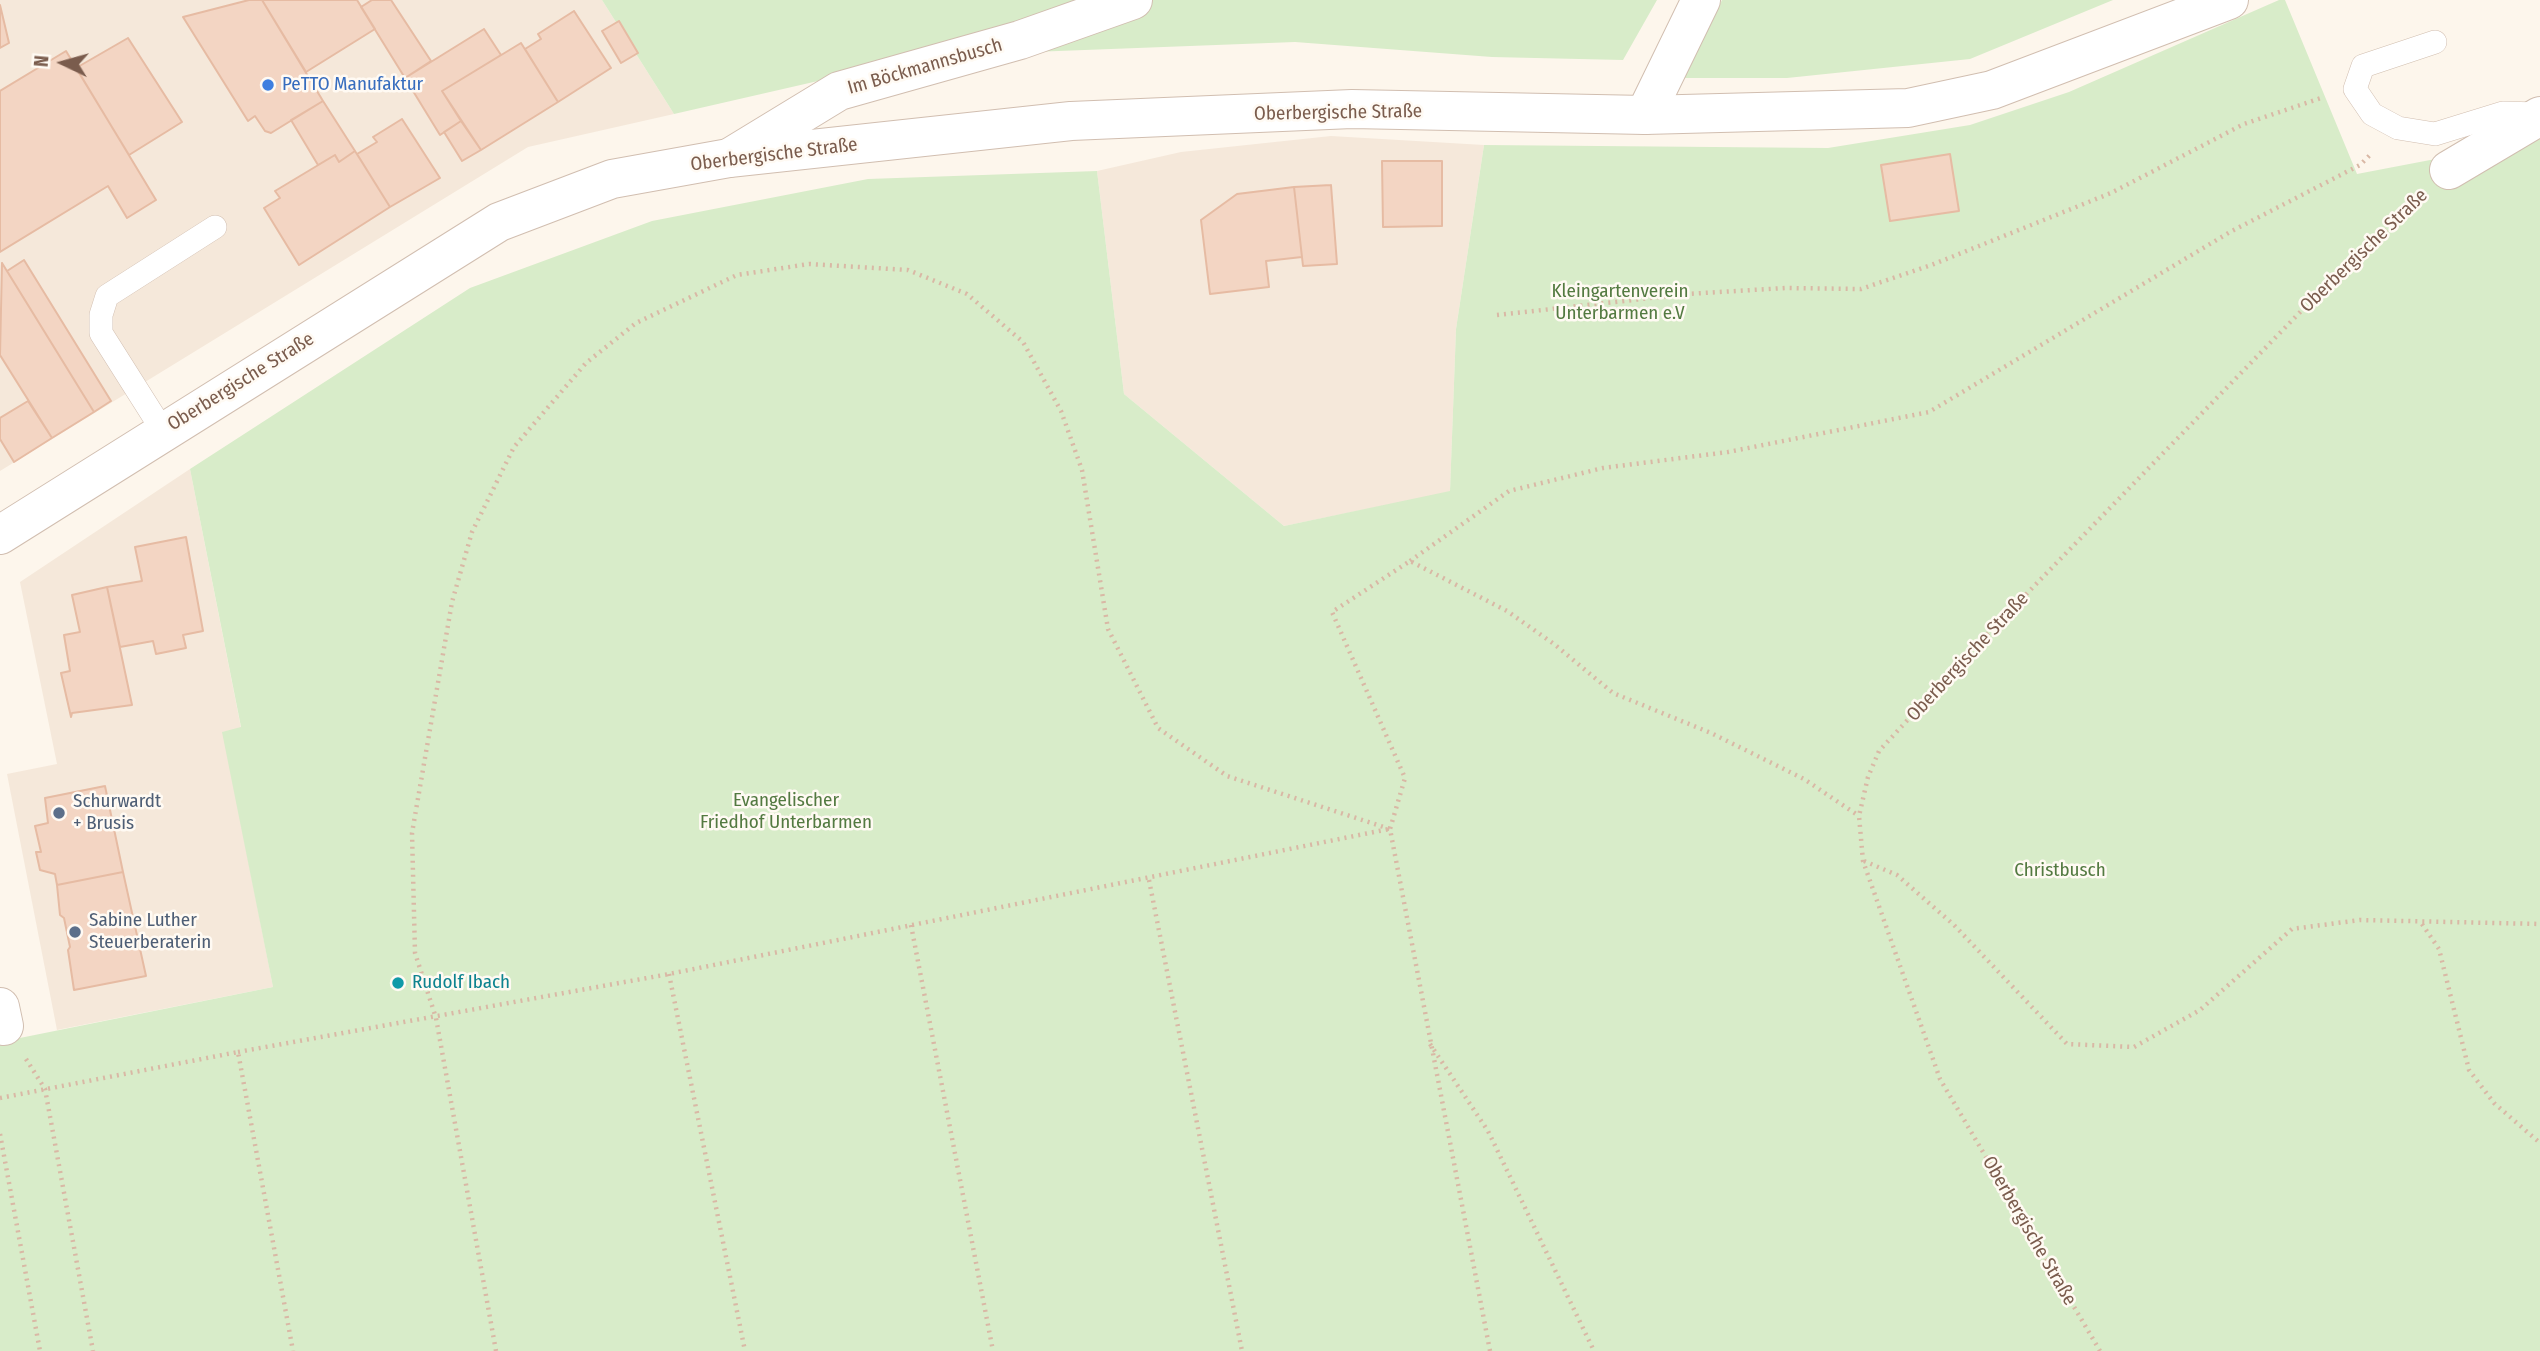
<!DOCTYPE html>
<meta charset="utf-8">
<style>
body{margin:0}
#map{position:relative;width:2540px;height:1351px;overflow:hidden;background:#fdf6ec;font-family:"Fira Sans Condensed",sans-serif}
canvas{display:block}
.north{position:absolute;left:28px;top:28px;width:70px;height:70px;-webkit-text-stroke:5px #fffaf3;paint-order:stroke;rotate:275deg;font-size:19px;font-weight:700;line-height:28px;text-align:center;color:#7a5c4d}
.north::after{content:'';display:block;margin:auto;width:24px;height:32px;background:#7a5c4d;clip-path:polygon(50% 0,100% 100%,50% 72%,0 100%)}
</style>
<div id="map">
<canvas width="2540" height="1351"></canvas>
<div class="north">N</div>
</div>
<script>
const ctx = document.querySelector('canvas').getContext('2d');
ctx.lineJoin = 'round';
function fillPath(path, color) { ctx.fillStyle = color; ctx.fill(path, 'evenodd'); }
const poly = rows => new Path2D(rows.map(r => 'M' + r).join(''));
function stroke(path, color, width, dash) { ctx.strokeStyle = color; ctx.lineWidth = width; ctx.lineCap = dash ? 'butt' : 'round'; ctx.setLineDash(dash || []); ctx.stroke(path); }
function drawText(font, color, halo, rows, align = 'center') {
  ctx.font = font + ' "Fira Sans Condensed",sans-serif'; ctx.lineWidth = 5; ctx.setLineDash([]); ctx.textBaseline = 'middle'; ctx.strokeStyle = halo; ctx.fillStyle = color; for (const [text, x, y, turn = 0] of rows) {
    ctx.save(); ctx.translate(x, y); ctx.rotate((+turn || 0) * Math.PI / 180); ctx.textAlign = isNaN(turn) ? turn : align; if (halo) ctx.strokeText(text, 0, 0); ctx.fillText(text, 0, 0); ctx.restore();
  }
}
fillPath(poly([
 [0,0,602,0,674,114,528,147,0,471],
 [1331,136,1484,145,1456,329,1450,492,1284,526,1124,394,1097,171,1181,152],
 [190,469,241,728,223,732,273,987,57,1030,7,774,57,764,20,582]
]), '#f5e8da');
fillPath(poly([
 [602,0,1657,0,1623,60,1492,57,1295,42,927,56,674,114],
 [1722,0,2113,0,1970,59,1787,78,1683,78],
 [2279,0,2285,0,2357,174,2540,139,2540,1351,0,1351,0,1042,273,987,222,732,241,727,190,469,470,288,652,221,868,179,1097,171,1124,394,1284,526,1450,491,1456,329,1484,145,1828,148,1970,125,2069,92]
]), '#d8ecc9');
const building = poly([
 [249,0,262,0,323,101,271,133,265,131,255,116,248,121,183,17,249,0],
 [262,0,357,0,375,29,306,72,262,0],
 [372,0,391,0,431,61,405,78,361,7,372,0],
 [0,5,9,43,0,48,0,5],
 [574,11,611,68,558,102,525,49,541,39,538,34,574,11],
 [619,21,638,53,621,63,602,31,619,21],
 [484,29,501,55,442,91,461,121,440,135,405,78,484,29],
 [128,38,182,122,129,155,76,68,128,38],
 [521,43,558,102,481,150,442,91,521,43],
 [66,51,156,200,127,218,108,186,0,252,0,91,66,51],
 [323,101,355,151,339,162,335,155,318,165,291,120,323,101],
 [402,119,440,178,390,207,357,154,377,142,373,137,402,119],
 [461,121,481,150,462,161,444,132,461,121],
 [355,151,390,207,299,265,264,208,280,198,275,191,335,155,339,162,355,151],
 [1950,154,1959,211,1890,221,1881,165,1950,154],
 [1382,161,1442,161,1442,226,1383,227,1382,161],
 [1331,185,1337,264,1303,266,1294,187,1331,185],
 [1294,187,1302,257,1266,261,1269,287,1210,294,1201,220,1237,194,1294,187],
 [24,260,111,401,94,412,7,271,24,260],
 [2,263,94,412,52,438,0,355,2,263],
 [28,401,52,438,14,462,0,439,0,418,28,401],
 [186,537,203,631,183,635,186,648,156,654,153,641,120,647,107,587,142,581,135,547,186,537],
 [107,587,132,705,72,713,71,717,61,673,70,671,64,635,80,632,72,595,107,587],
 [105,786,123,872,57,885,55,874,40,870,36,852,41,852,35,826,48,823,45,798,105,786],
 [123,872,146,976,74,990,68,950,70,947,64,918,60,915,57,885,123,872]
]);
fillPath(building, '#f3d5c3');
stroke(building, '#e6bba3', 2);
const service = poly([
 [2435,42,2363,66,2355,89,2372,114,2398,128,2435,134,2503,113,2537,114],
 [163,431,101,333,101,315,107,296,215,227]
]);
const minor = poly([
 [1645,115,1701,0],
 [729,158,839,91,1020,40,1133,0],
 [2449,170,2540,116],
 [0,1007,4,1026]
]);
const tertiary = poly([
 [0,535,499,222,612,179,729,158,1071,121,1352,109,1645,115,1908,108,1992,90,2229,0]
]);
stroke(service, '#d1beb0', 24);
stroke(minor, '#d1beb0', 40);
stroke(tertiary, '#d1beb0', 40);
stroke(poly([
 [1497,315,1687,294,1785,288,1861,289,1934,264,2111,193,2244,124,2324,97],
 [1410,561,1509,491,1603,468,1728,452,1929,412,2230,232,2360,165,2372,153],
 [1864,861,1897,875,1954,925,2067,1044,2134,1047,2200,1010,2292,929,2360,920,2540,924],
 [1149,880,1242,1351],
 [2422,924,2439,949,2469,1070,2494,1103,2540,1143],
 [911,925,993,1351],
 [669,974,745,1351],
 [1430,1044,1488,1131,1594,1351],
 [238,1052,669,974,1389,829],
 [26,1059,45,1089,93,1351],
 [0,1098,238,1052,293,1351],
 [0,1134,40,1351],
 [496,1351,436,1018,415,953,412,833,452,602,472,532,514,447,586,363,636,323,737,275,809,264,908,270,967,294,1023,342,1061,411,1082,470,1108,629,1158,728,1227,776,1390,829],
 [1490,1351,1390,829,1405,778,1332,612,1410,561,1507,611,1554,644,1613,693,1711,733,1804,779,1859,816],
 [2100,1351,1940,1079,1863,861,1859,816,1868,777,1879,751,1974,648,2307,305,2421,197]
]), '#d9b8a5', 4.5, [2, 5]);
stroke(service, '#fff', 23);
stroke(minor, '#fff', 38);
stroke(tertiary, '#fff', 38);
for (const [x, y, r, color] of [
 [268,85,7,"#3f7fe0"],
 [59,813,7,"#5c6f8a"],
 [75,932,7,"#5c6f8a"],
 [398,983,7,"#0f9aa8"]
]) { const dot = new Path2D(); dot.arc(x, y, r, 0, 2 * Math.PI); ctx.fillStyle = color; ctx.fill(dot); stroke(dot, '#fffaf3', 2.5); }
drawText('19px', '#7a5c4d', '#fffaf3', [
 ["Im Böckmannsbusch",925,67,-16],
 ["Oberbergische Straße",1338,113,-1],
 ["Oberbergische Straße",774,155,-7],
 ["Oberbergische Straße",2364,251,-44],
 ["Oberbergische Straße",241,382,-32],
 ["Oberbergische Straße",1968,657,-47],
 ["Oberbergische Straße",2029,1231,60]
]);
drawText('19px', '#366cbe', '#fffaf3', [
 ["PeTTO Manufaktur",282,85]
], 'left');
drawText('19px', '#537a41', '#fffaf3', [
 ["Kleingartenverein",1620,292],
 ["Unterbarmen e.V",1620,314],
 ["Evangelischer",786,801],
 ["Friedhof Unterbarmen",786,823],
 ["Christbusch",2060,871]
]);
drawText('19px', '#4e5e75', '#fffaf3', [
 ["Schurwardt",73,802],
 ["+ Brusis",73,824],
 ["Sabine Luther",89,921],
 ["Steuerberaterin",89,943]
], 'left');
drawText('19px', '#0d838f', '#fffaf3', [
 ["Rudolf Ibach",412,983]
], 'left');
</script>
